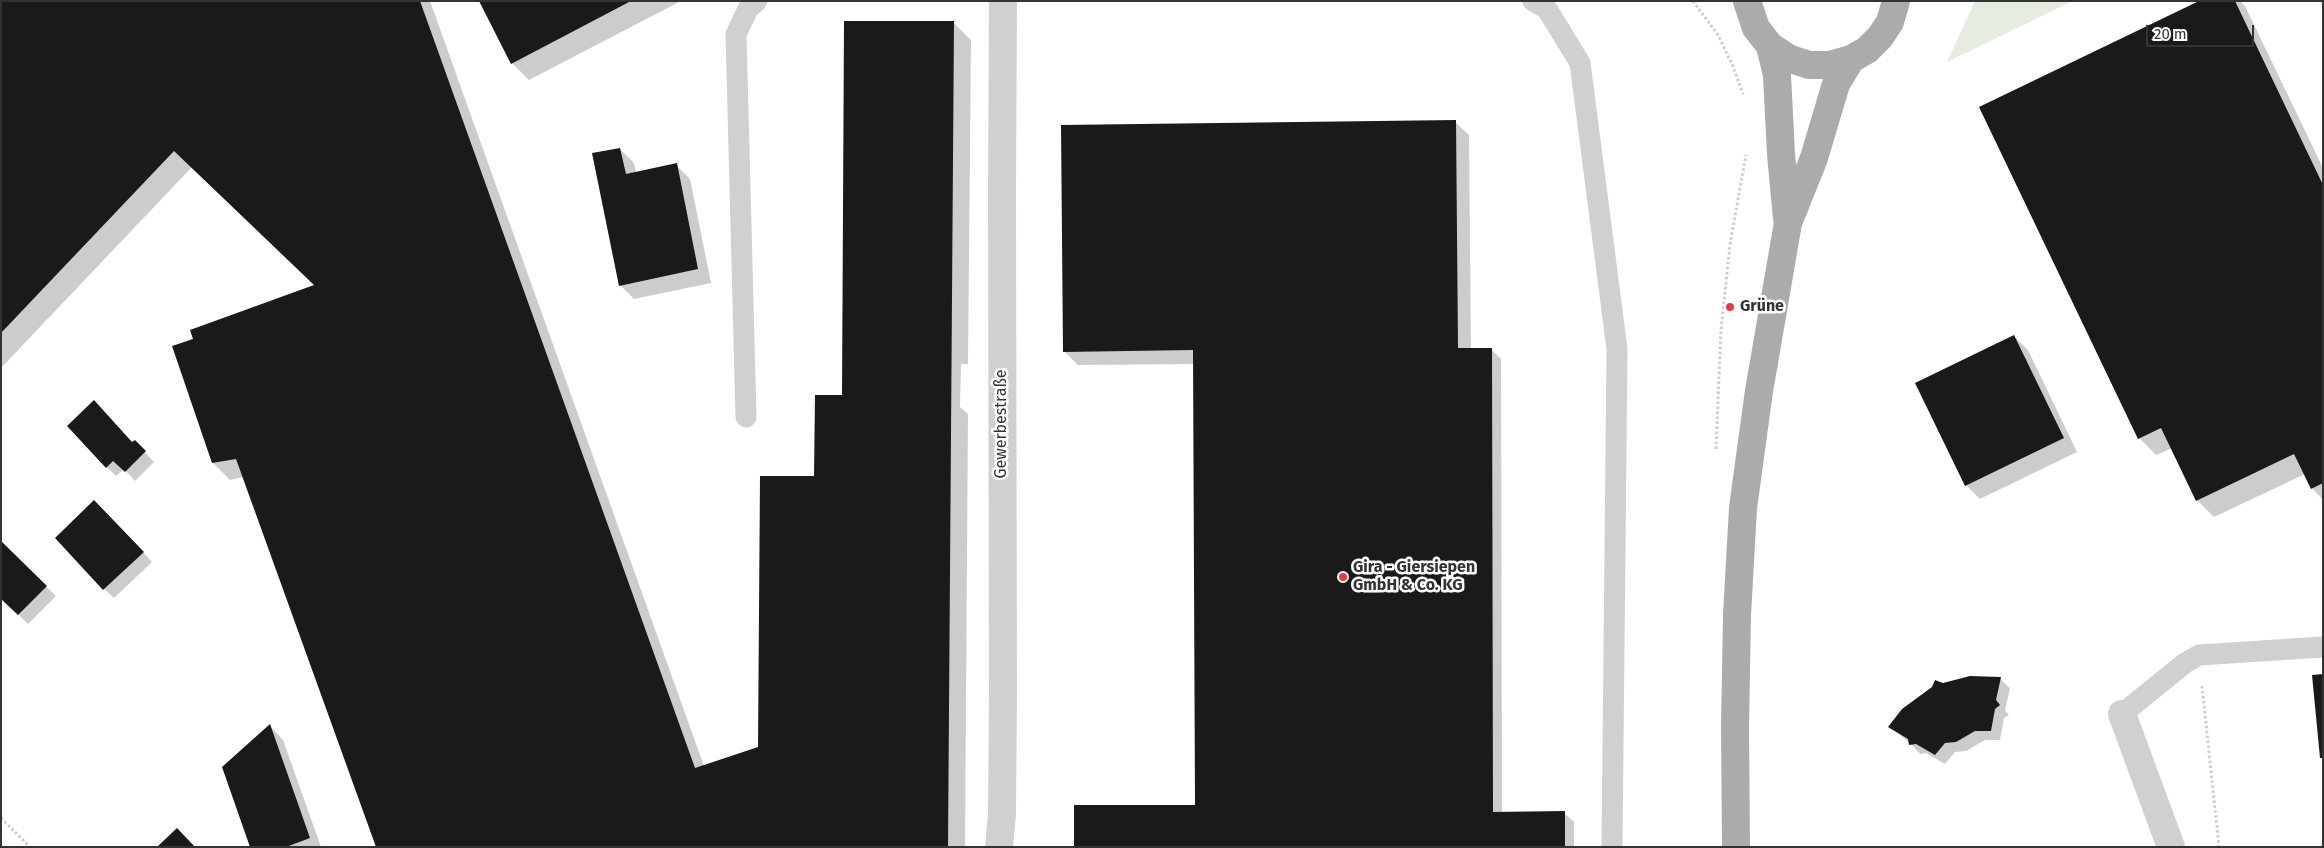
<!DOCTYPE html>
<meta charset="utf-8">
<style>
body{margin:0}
#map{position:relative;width:2324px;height:848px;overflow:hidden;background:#fff;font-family:"Fira Sans",sans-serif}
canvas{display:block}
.frame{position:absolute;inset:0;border:2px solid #333;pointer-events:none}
.scale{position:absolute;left:2146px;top:25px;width:108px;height:22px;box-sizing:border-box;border:2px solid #333;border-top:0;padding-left:6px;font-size:15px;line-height:18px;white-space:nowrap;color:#333;-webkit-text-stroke:4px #fff;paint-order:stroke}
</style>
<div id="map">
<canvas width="2324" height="848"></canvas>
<div class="frame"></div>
<div class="scale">20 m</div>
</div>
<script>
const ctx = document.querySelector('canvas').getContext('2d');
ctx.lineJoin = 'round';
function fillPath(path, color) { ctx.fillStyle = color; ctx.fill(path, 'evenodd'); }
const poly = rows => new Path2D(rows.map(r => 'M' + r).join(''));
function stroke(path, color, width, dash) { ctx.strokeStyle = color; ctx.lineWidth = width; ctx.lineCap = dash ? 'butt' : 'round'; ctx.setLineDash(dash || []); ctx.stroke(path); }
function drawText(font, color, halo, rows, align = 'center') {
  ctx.font = font + ' "Fira Sans",sans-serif'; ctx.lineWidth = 5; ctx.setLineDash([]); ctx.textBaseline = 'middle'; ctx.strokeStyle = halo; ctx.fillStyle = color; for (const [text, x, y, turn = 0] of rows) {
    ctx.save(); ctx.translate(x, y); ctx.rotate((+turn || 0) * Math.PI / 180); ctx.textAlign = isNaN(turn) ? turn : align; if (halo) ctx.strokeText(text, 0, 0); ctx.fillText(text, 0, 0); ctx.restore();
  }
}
fillPath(poly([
 [1975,1,2073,1,1947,62]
]), '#e6ecdf');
fillPath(poly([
 [1,1,430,1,704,766,759,748,815,478,843,396,954,23,971,40,968,364,961,364,960,407,968,414,965,847,377,847,244,477,230,480,213,463,195,340,316,285,192,167,1,368],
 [480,1,681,1,529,80,512,63],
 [2202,1,2240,1,2245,6,2323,168,2323,500,2312,488,2305,474,2214,517,2197,500,2172,448,2156,455,2139,438],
 [1455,122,1469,135,1471,349,1491,349,1501,359,1502,813,1564,813,1574,822,1574,847,1076,847,1196,806,1194,364,1078,365,1064,351],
 [620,149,634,163,636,173,676,165,690,179,711,283,634,299,620,285],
 [2014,336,2028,350,2077,452,1980,499,1966,485],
 [103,412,133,444,135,442,154,462,135,481,124,469,116,476,107,467],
 [104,511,152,562,114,598,104,589],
 [1,543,56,596,28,624,1,597],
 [2000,679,2010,688,2005,710,2009,715,2004,718,2000,740,1985,740,1966,751,1955,752,1945,764,1926,753,1920,754,1910,743,1890,727,1943,684],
 [270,726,283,740,321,847,251,847]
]), '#0003');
fillPath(poly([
 [1,1,420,1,695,768,758,747,760,476,814,476,815,395,842,395,844,21,954,21,948,847,376,847,236,459,212,463,172,346,193,339,190,330,314,285,174,151,1,333],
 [479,1,631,1,511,64],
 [2199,1,2235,1,2323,185,2323,483,2311,489,2294,454,2196,501,2161,428,2138,439,1979,107],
 [1456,120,1458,348,1492,348,1493,812,1565,811,1565,847,1074,847,1074,805,1195,805,1193,350,1063,352,1061,125],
 [620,148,626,174,677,163,698,269,619,286,592,153],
 [2014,335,2064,438,1965,486,1915,383],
 [94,400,132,442,135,440,146,451,125,472,113,461,106,468,67,426],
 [94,500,144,552,103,590,55,538],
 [1,541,47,586,18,615,1,599],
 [2323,674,2323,758,2320,758,2312,675],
 [1970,676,2001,677,1996,700,2000,705,1995,709,1991,731,1975,731,1956,742,1945,743,1935,755,1916,744,1909,745,1908,739,1888,727,1902,709,1932,687,1935,680,1943,683],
 [270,724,310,838,286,847,250,847,222,767],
 [177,828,195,847,157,847]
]), '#1a1a1a');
stroke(poly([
 [1693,1,1718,35,1732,64,1743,94],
 [1716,449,1721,330,1730,244,1746,155],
 [2202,686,2219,847],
 [1,818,30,847]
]), '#cdcdcd', 3, [2.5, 2.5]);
stroke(poly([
 [1533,1,1547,9,1580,63,1617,349,1612,847],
 [746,417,736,34,748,9,757,1],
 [2122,714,2185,663,2199,655,2323,647]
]), '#d0d0d0', 21);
stroke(poly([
 [2122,714,2171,847],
 [999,847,1002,814,1003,692,1002,192,1003,1]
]), '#d0d0d0', 28);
stroke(poly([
 [1747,1,1756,28,1770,46,1788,58,1809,65,1830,65,1851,59,1867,50,1880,37,1890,22,1896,1],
 [1770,46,1777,75,1781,154,1787,219],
 [1736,847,1735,727,1737,615,1743,508,1759,391,1788,223,1814,158,1836,84,1851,59]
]), '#ababab', 28);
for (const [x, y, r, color] of [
 [1730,307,5,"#e63946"],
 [1343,577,5,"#e63946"]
]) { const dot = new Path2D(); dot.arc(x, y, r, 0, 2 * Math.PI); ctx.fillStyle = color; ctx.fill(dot); stroke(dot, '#fff', 2); }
drawText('bold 16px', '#333', '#fff', [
 ["Grüne",1740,307],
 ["Gira - Giersiepen",1353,568],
 ["GmbH & Co. KG",1353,586]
], 'left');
drawText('16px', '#333', '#fff', [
 ["Gewerbestraße",1002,424,-90]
]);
</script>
